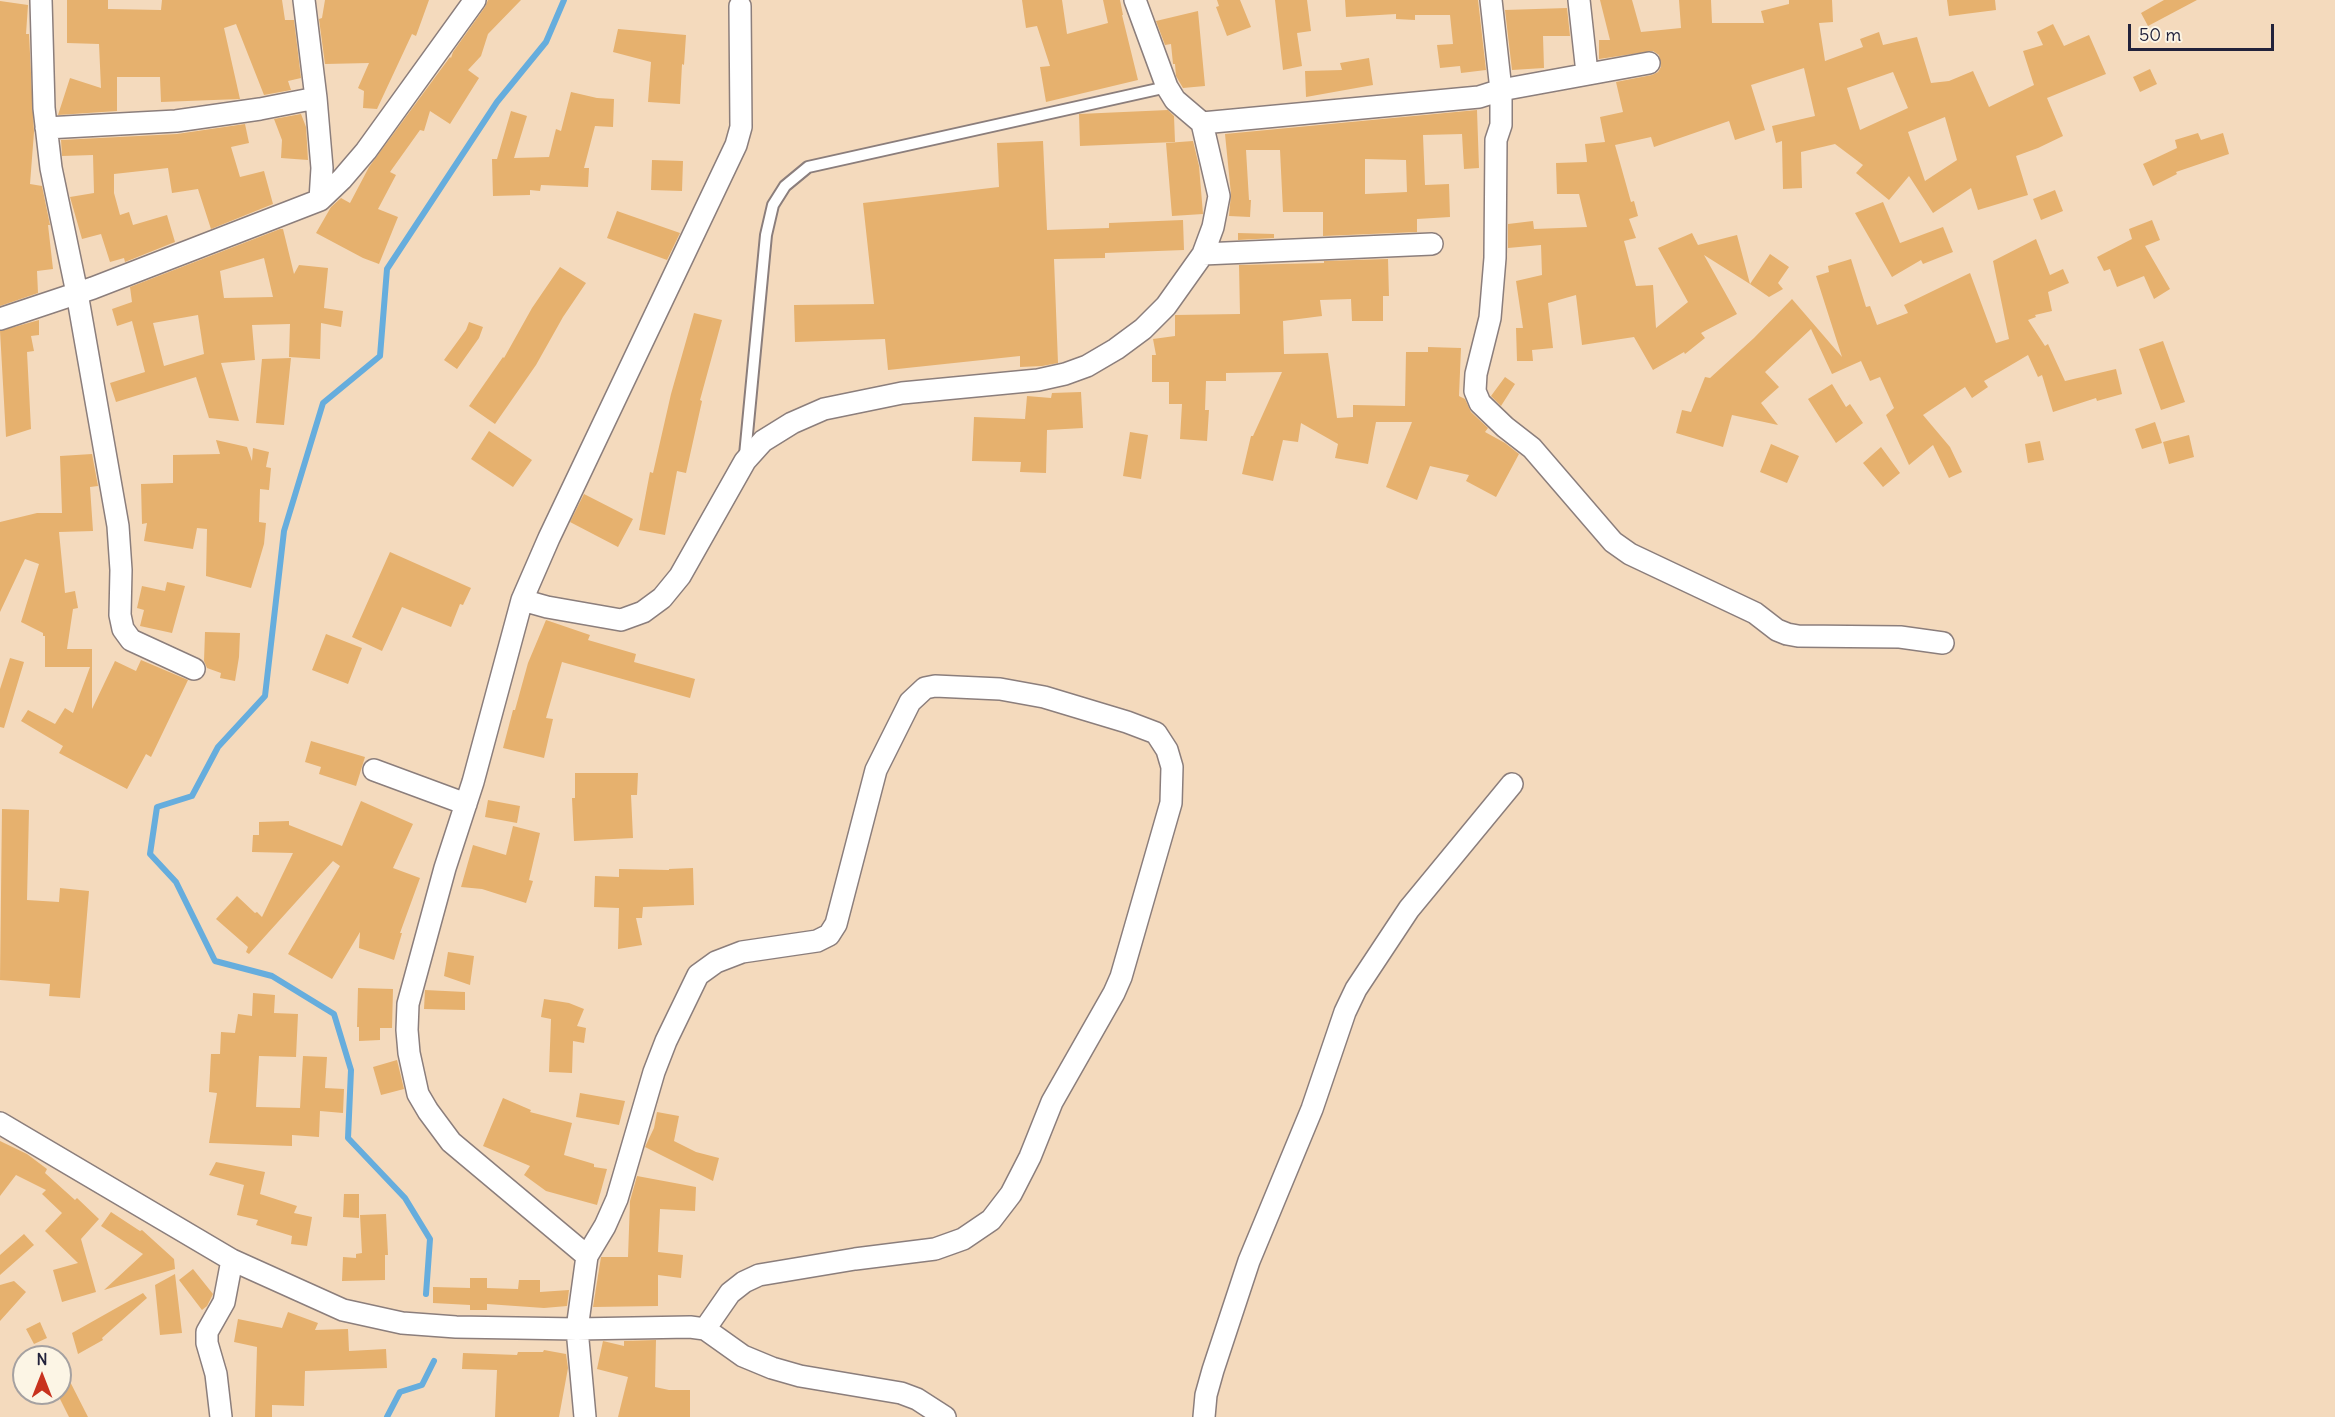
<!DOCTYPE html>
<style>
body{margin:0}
#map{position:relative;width:2335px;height:1417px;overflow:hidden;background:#f4dabd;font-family:Delius,sans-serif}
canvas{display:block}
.north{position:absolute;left:12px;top:1345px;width:60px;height:60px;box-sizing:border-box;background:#fcf5e5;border:2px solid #a5a1a1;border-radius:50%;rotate:0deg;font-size:16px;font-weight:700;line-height:24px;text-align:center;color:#22223b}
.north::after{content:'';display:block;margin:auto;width:21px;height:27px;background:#c8321e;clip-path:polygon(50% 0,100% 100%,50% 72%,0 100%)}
.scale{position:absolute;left:2128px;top:24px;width:146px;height:27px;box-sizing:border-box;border:3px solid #22223b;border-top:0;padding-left:8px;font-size:18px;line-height:21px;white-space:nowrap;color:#22223b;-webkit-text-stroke:4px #fcf5e5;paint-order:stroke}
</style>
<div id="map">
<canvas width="2335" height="1417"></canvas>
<div class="north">N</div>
<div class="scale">50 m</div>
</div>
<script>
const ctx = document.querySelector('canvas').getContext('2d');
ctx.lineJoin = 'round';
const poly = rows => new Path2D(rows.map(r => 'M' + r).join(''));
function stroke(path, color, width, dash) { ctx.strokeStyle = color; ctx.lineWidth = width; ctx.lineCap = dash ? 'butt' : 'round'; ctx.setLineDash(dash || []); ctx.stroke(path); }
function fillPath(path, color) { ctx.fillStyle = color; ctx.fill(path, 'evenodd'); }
stroke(poly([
 [426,1294,430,1239,405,1198,348,1138,351,1070,334,1014,272,976,215,961,176,882,150,854,157,807,192,796,218,747,265,696,284,531,323,403,380,356,387,269,497,102,546,42,564,0],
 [387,1417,400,1392,422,1385,434,1361]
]), '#66addd', 6);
fillPath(poly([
 [67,0,108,0,108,9,161,10,162,0,282,0,285,20,294,20,301,78,288,81,291,90,264,95,236,24,224,28,240,99,161,102,160,77,117,77,117,111,58,115,70,78,101,88,99,44,67,43],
 [325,0,429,0,416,36,412,34,377,109,363,108,364,91,358,88,369,63,325,64,319,19,322,18],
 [488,0,521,0,488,34,481,56,468,70,479,78,450,124,430,111,424,131,420,130,390,172,396,175,378,209,398,217,379,264,363,258,316,233,331,207,341,198,350,203,369,167,450,57,451,58,453,52,485,7],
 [1022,0,1062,0,1067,34,1108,23,1103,0,1120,0,1123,15,1122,15,1138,80,1046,102,1040,67,1050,66,1037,26,1026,28],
 [1217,0,1240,0,1251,27,1227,36,1216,7,1219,6],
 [1275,0,1307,0,1311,31,1297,33,1302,66,1283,70],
 [1345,0,1478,0,1486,70,1461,73,1460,66,1440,68,1437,45,1453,44,1450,15,1415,15,1415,20,1396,19,1396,14,1346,17],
 [1600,0,1632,0,1641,32,1681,28,1679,0,1711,0,1712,23,1764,23,1761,11,1789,4,1789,0,1832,0,1833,22,1819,23,1825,61,1863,47,1860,39,1879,32,1883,45,1917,37,1931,83,1949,81,1973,71,1989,107,2034,85,2023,51,2043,45,2037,32,2053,24,2064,46,2089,35,2106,74,2047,98,2063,136,2038,148,2016,156,2028,195,1978,210,1971,188,1933,213,1909,176,1889,200,1856,173,1863,165,1835,144,1801,152,1802,188,1783,189,1782,141,1776,143,1772,126,1815,116,1804,68,1751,85,1765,130,1735,140,1729,121,1654,147,1651,137,1615,145,1631,202,1634,201,1638,216,1629,219,1636,238,1624,241,1636,286,1653,285,1656,328,1688,302,1658,248,1692,233,1698,245,1737,235,1750,284,1704,255,1737,314,1701,333,1705,338,1685,354,1684,352,1653,370,1634,337,1582,345,1576,295,1548,303,1553,348,1532,350,1533,361,1517,361,1516,328,1523,328,1516,281,1542,275,1541,245,1508,248,1508,224,1533,221,1534,229,1587,227,1579,194,1557,194,1556,163,1587,162,1585,144,1605,142,1600,117,1623,112,1616,82,1652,75,1658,72,1661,67,1659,55,1653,51,1599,59,1599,40,1610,40],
 [1893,72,1908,108,1860,130,1847,88],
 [1945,117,1957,160,1925,181,1908,132],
 [1947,0,1995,0,1996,10,1949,16],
 [2164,0,2197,0,2148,26,2141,13],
 [0,1,28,5,26,34,29,34,34,132,30,184,42,186,50,225,48,225,53,269,37,271,38,293,0,306],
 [1567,8,1570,36,1543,36,1544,68,1512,70,1505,10],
 [1198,11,1205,86,1183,88,1176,76,1175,64,1173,64,1171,44,1165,45,1156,21],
 [618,29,686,35,684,65,682,64,680,104,648,102,651,62,613,52],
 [1369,58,1373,85,1306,97,1305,71,1342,70,1340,63],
 [2150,69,2157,84,2140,92,2133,77],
 [571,92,597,98,614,99,613,127,595,126,584,168,589,168,588,187,541,185,540,191,530,190,530,195,493,196,492,159,497,159,511,111,527,116,514,158,549,157,556,129,561,131],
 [1168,110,1174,116,1175,142,1080,146,1079,114],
 [1477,110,1479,168,1464,169,1462,134,1423,135,1425,185,1449,184,1450,217,1417,219,1417,232,1323,236,1323,212,1283,212,1280,150,1246,150,1249,200,1251,200,1250,217,1229,216,1231,194,1225,134],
 [1365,159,1406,160,1407,192,1365,194],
 [301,114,306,127,308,160,281,158,282,140,274,119],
 [245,124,249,143,231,147,240,177,264,171,273,204,211,229,198,189,172,193,168,168,114,174,114,193,120,215,129,212,133,225,167,215,175,242,125,262,124,258,110,262,101,234,82,239,70,197,94,193,93,155,62,156,61,140,177,134],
 [2198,133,2201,140,2223,133,2229,154,2176,172,2177,174,2153,186,2143,164,2177,148,2175,140],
 [1043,141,1047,230,1109,228,1109,223,1183,220,1184,250,1105,253,1105,258,1054,259,1058,363,1042,366,1020,367,1020,356,888,370,885,339,795,342,794,305,874,304,863,203,999,187,997,143],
 [1193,141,1199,166,1203,214,1172,216,1166,143],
 [652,160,683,161,682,191,651,190],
 [2055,190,2063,211,2041,220,2033,199],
 [1883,202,1900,243,1943,227,1953,252,1923,264,1921,260,1892,277,1855,213],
 [617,211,680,233,667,260,607,238],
 [2152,220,2160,240,2145,246,2170,289,2154,299,2144,276,2117,287,2110,269,2104,271,2097,257,2132,239,2129,229],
 [280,229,283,229,294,274,299,265,328,268,324,308,343,311,341,327,321,323,320,359,289,357,290,324,252,325,255,360,221,363,239,421,209,418,196,377,116,402,110,383,145,372,132,321,117,326,112,309,132,302,130,287],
 [264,258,273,297,224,298,220,271],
 [198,315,204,354,164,366,153,323],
 [1238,233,1274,234,1274,238,1238,240],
 [2036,239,2050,275,2063,269,2069,283,2048,292,2052,311,2035,315,2036,317,2028,320,2045,346,2048,344,2065,381,2116,369,2122,394,2097,401,2096,398,2053,412,2042,375,2038,377,2028,355,1984,381,1988,387,1972,398,1965,387,1923,415,1950,447,1962,472,1949,478,1933,445,1909,465,1886,415,1894,408,1880,377,1870,381,1861,361,1832,374,1811,329,1765,372,1779,387,1761,403,1778,425,1732,415,1723,447,1676,433,1682,410,1691,412,1705,377,1710,378,1754,338,1792,299,1842,357,1816,276,1829,272,1828,266,1851,259,1866,307,1870,306,1877,325,1908,313,1904,305,1970,273,1996,343,2009,339,1993,261],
 [1770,254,1789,267,1778,283,1783,289,1769,297,1750,284],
 [1388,259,1389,296,1383,296,1383,321,1352,321,1351,299,1320,300,1322,316,1283,321,1284,354,1328,353,1337,418,1353,417,1353,405,1405,406,1406,352,1428,352,1428,347,1461,348,1459,396,1465,399,1471,412,1488,428,1485,432,1505,443,1519,454,1496,497,1466,481,1469,475,1430,466,1417,500,1386,487,1412,422,1376,422,1368,464,1335,458,1338,444,1301,423,1298,442,1283,440,1273,481,1242,474,1251,436,1253,436,1282,372,1226,373,1226,381,1206,381,1205,410,1209,410,1207,441,1180,439,1182,404,1169,404,1169,382,1152,382,1152,355,1156,355,1153,339,1175,336,1175,315,1240,314,1239,265,1324,263,1324,261],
 [560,267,586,283,563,317,536,365,495,424,469,406,503,357,504,358,532,308],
 [694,313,722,320,700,400,702,401,686,473,677,471,665,535,639,530,650,472,653,473,671,394],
 [39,320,39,335,31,336,34,351,27,352,31,429,6,437,0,331],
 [469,322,483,327,479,338,457,369,444,360,466,330],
 [2163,341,2185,402,2161,410,2139,349],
 [291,358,284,425,256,423,262,359],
 [1505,377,1515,384,1501,406,1491,396],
 [1832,384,1846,407,1850,404,1863,423,1836,443,1808,399],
 [1081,392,1083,428,1047,430,1046,473,1020,472,1021,462,972,461,974,417,1025,419,1027,396,1051,398,1052,393],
 [2155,422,2162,443,2142,449,2135,429],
 [489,431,532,460,513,487,471,459],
 [1130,432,1148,435,1141,479,1123,476],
 [2189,435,2194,457,2169,464,2163,442],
 [216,440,247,447,252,461,253,448,269,452,266,467,271,468,269,490,260,489,259,522,266,523,264,544,251,588,206,576,207,529,197,528,193,549,144,541,147,523,142,524,141,484,173,483,173,455,220,454],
 [2040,441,2044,460,2028,463,2025,444],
 [1771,444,1799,456,1787,483,1760,472],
 [1881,447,1900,473,1883,487,1863,463],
 [92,454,98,486,90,487,93,531,59,532,65,593,75,591,78,608,73,609,67,649,92,649,92,709,115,661,136,671,141,660,188,680,151,757,146,754,127,789,59,753,63,746,21,721,28,710,55,724,65,708,73,713,90,667,45,667,45,636,43,636,43,633,21,622,39,564,25,559,0,612,0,522,37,513,62,513,60,456],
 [584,494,633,519,618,547,570,522],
 [390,552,471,588,463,605,460,604,451,627,402,607,382,651,352,637],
 [167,582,185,586,172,633,140,626,144,610,137,608,142,586,165,591],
 [546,620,590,635,588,640,636,654,634,662,695,679,690,698,562,662,546,718,553,719,544,758,503,748,513,710,515,710,528,663],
 [205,632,240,633,239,657,235,681,220,678,221,673,207,668,204,661],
 [326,634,362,648,348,684,312,670],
 [10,658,24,662,4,728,0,727,0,689],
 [311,741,365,757,356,786,319,774,321,767,305,762],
 [575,773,638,773,637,795,631,795,633,838,574,841,572,798,575,798],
 [488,800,520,806,517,823,485,817],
 [361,801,413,824,393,868,420,878,400,933,402,933,394,960,359,948,360,932,332,979,288,954,340,866,333,861,249,954,246,952,248,947,216,919,237,896,255,913,257,912,262,917,293,853,252,852,253,835,259,835,259,822,289,821,289,825,342,846],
 [2,809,29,810,27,900,59,902,60,888,89,891,80,998,49,996,50,984,0,980],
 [513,826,540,833,529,880,533,881,526,903,482,889,461,887,473,845,506,855],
 [693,868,694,905,643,907,642,918,636,918,642,945,618,949,619,908,594,907,595,876,619,877,619,869,669,870,669,869],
 [448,952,474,956,470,985,444,976],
 [358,988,393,989,392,1028,380,1028,380,1040,359,1041,359,1027,357,1027],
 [425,990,465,992,465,1010,424,1009],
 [253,993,275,995,274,1013,298,1014,296,1057,259,1056,256,1107,300,1108,303,1056,327,1057,325,1088,344,1089,343,1113,320,1111,319,1137,292,1135,292,1146,209,1143,217,1093,209,1092,211,1054,220,1054,221,1032,235,1033,238,1014,252,1016],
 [544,999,569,1003,584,1009,577,1026,586,1028,584,1043,573,1041,572,1073,549,1072,551,1019,541,1017],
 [397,1060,404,1089,381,1095,373,1067],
 [580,1093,625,1101,619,1125,576,1117],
 [503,1098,531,1110,530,1112,572,1123,564,1155,594,1164,594,1167,607,1169,597,1205,546,1191,524,1175,530,1166,483,1146],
 [657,1112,679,1116,674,1141,696,1152,719,1158,713,1181,645,1147,654,1128],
 [0,1141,27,1154,47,1169,45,1173,75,1200,77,1198,99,1219,81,1239,96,1292,62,1302,53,1270,78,1263,45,1231,62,1213,42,1194,46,1190,16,1175,0,1196],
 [216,1162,265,1172,260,1194,297,1206,294,1213,312,1217,307,1246,291,1244,292,1236,256,1225,258,1220,237,1215,244,1185,209,1175],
 [637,1176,696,1187,695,1211,660,1209,658,1252,683,1255,681,1278,658,1275,658,1306,593,1307,601,1257,628,1257,630,1201],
 [344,1194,359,1194,359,1218,343,1217],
 [111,1212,140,1231,142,1230,174,1259,175,1269,104,1290,143,1254,101,1226],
 [386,1214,388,1255,385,1255,385,1280,342,1281,343,1257,356,1258,356,1254,362,1253,360,1215],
 [24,1234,34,1245,0,1275,0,1255],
 [193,1269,213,1294,207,1306,202,1310,179,1280],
 [175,1274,182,1333,160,1335,155,1285],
 [470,1278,487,1278,487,1288,518,1289,519,1280,540,1280,540,1292,569,1290,567,1306,544,1308,487,1304,487,1310,470,1310,470,1305,433,1303,433,1287,470,1288],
 [14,1281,26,1292,0,1321,0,1285],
 [143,1293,147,1298,102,1338,103,1340,78,1354,72,1333],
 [288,1312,318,1323,315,1330,348,1329,349,1351,386,1349,387,1368,305,1371,304,1406,272,1405,272,1417,255,1417,257,1347,234,1342,238,1319,282,1328],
 [40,1322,47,1338,34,1344,26,1329],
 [656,1340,655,1387,669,1390,690,1390,690,1417,618,1417,628,1377,597,1369,603,1341,624,1346,624,1341],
 [544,1350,566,1354,568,1368,559,1417,495,1417,497,1370,462,1369,463,1353,517,1355,518,1352,543,1352],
 [60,1362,88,1417,69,1417,60,1399]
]), '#e6b16e');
const lane = poly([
 [745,455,766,235,773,205,785,186,808,167,1167,87]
]);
const street = poly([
 [41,0,44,108,51,168,77,293,118,526,121,570,120,615,123,629,131,640,194,669],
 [304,0,316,98,322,168,320,200],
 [1135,0,1167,87,1175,100,1202,123],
 [1491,0,1501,90,1649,63],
 [1579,0,1587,73],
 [46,128,176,121,260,109,316,98],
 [1203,254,1432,244],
 [0,319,93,288,320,200,342,179,366,151,475,0],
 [522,600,549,538,736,145,741,127,740,6],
 [374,770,466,804],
 [0,1123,232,1260,343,1310,402,1323,456,1327,577,1329,690,1327,705,1329,743,1356,772,1368,800,1376,901,1393,917,1399,945,1417],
 [587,1256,605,1226,617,1199,654,1072,666,1041,698,975,716,962,742,952,817,941,829,935,836,924,876,770,910,702,925,688,935,686,1000,689,1044,697,1127,722,1156,733,1167,750,1172,767,1171,803,1121,977,1114,993,1052,1102,1030,1157,1011,1194,991,1220,963,1239,935,1249,855,1259,759,1275,744,1282,730,1293,705,1329],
 [221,1417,216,1374,207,1343,207,1332,224,1302,232,1260],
 [585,1417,577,1329,587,1256,451,1142,428,1111,418,1094,409,1053,407,1030,408,1004,445,868,473,782,522,600,547,607,621,620,643,612,662,598,680,576,745,461,763,441,792,423,824,409,902,393,1038,380,1065,374,1087,366,1116,349,1143,329,1166,306,1203,254,1213,227,1219,196,1202,123,1479,97,1501,90,1501,125,1496,140,1495,258,1490,318,1476,374,1475,391,1480,403,1505,427,1532,448,1613,542,1630,554,1755,613,1777,630,1787,634,1798,636,1900,637,1943,643],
 [1204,1417,1206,1395,1213,1370,1249,1261,1312,1109,1345,1012,1356,989,1409,909,1512,784]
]);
stroke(lane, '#8b7e7c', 14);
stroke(street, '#8b7e7c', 24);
stroke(lane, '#fff', 10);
stroke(street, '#fff', 21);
</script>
